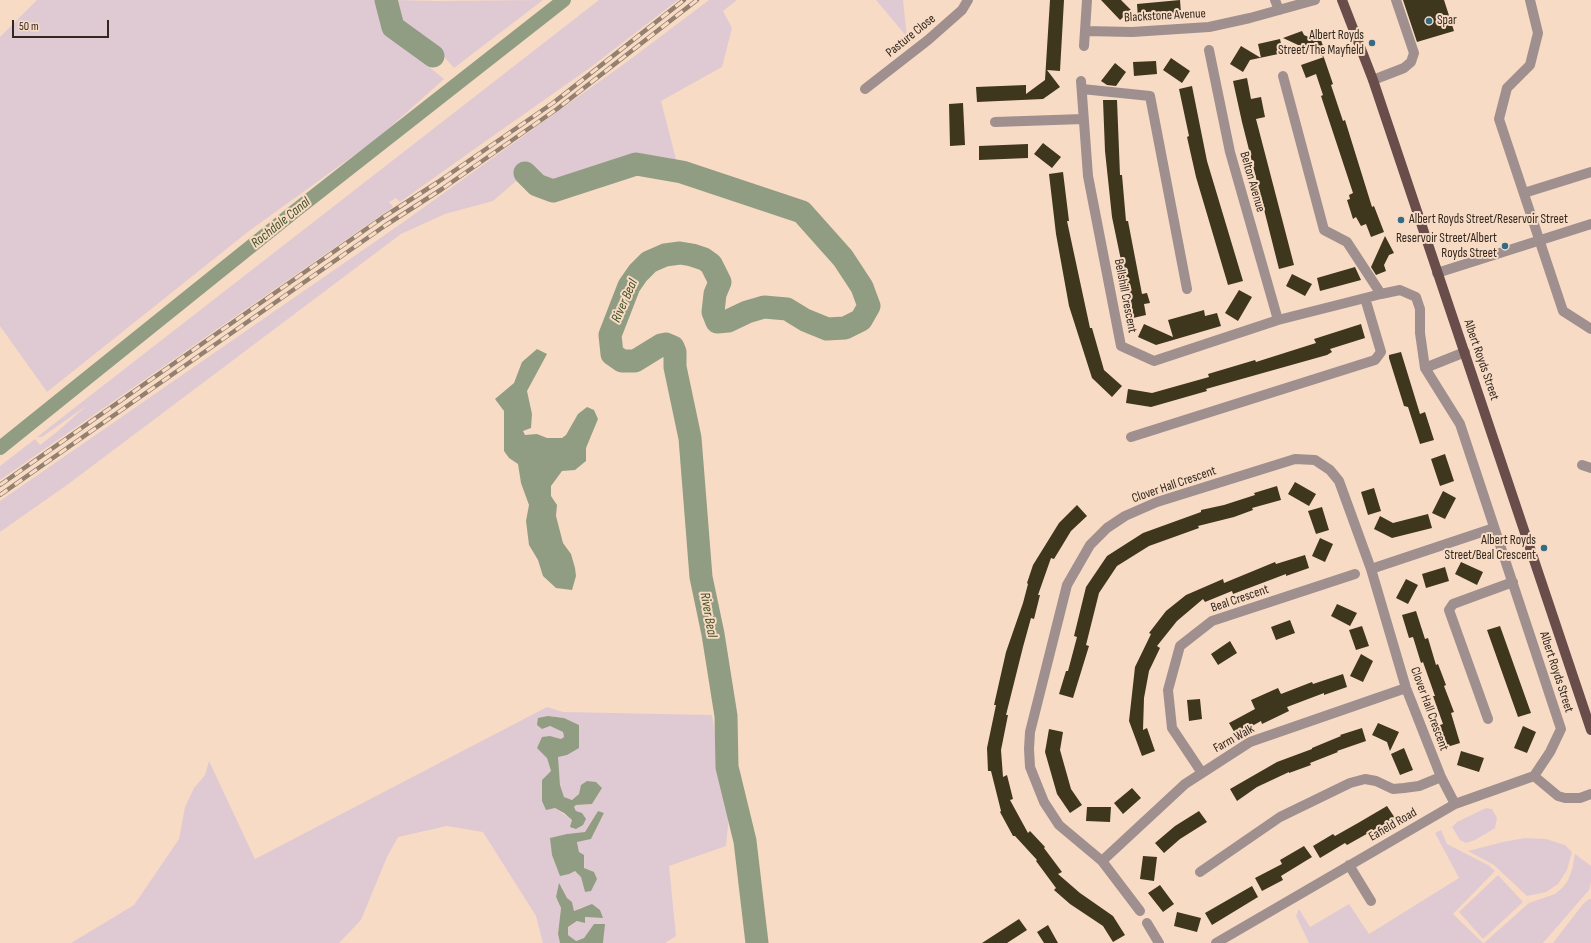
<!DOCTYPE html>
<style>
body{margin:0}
#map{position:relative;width:1591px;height:943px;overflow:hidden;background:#f8dbc5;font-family:"Sofia Sans Condensed",sans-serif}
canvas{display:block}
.scale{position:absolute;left:12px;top:20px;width:97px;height:18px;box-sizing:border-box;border:2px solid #32281f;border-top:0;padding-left:5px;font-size:12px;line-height:14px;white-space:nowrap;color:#32281f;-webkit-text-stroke:3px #f8dbc5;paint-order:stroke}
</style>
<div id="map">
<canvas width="1591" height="943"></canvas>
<div class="scale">50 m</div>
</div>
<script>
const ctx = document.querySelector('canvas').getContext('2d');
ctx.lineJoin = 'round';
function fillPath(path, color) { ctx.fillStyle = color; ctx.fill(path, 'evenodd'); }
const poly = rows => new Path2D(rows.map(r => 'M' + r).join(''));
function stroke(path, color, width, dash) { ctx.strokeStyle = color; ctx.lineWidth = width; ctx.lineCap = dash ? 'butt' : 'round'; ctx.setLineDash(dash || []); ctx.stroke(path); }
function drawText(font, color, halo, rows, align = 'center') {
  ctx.font = font + ' "Sofia Sans Condensed",sans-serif'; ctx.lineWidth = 4; ctx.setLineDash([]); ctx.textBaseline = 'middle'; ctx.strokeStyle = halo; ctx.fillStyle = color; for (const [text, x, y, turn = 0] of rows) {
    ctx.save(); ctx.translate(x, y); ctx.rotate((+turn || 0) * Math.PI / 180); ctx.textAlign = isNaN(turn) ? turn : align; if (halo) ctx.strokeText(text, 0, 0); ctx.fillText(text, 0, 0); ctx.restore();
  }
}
fillPath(poly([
 [37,0,382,0,388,33,444,79,378,138,249,231,47,392,0,326,0,37],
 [394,0,437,1,543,0,454,68,438,50,398,22],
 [599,0,678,0,591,67,483,143,400,202,396,198,389,202,393,207,0,480,0,466,35,439,40,445,58,431,86,406,42,437,37,437],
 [709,0,737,0,723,11,732,28,722,67,661,101,677,163,648,155,624,157,584,170,554,184,545,184,538,179,529,170,493,201,445,214,401,234,67,485,0,532,0,501,402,223,628,61],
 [876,0,903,0,907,37],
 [547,707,563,712,712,715,718,751,730,805,726,846,669,866,676,936,665,943,603,943,604,924,594,924,584,938,575,941,568,935,568,927,585,917,602,918,600,910,582,907,574,911,572,902,567,898,556,897,561,908,558,934,560,943,543,943,536,916,483,832,447,826,398,837,387,857,361,920,339,943,71,943,134,905,179,839,185,807,194,788,205,775,209,761,255,859],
 [548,716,564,718,579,725,567,755,557,756,560,785,564,797,572,800,579,794,602,788,592,804,576,805,574,807,576,811,572,820,555,808,551,771,547,758,550,736,561,739,564,738,563,732,550,726],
 [598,811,604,813,591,839,577,841,579,852,584,856,585,892,581,877,575,871,567,834,585,832],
 [1486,808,1492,809,1497,818,1495,828,1475,840,1466,843,1460,840,1452,827,1457,822],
 [1441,830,1447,844,1488,865,1495,871,1453,914,1483,943,1309,943,1296,916,1299,909,1310,927,1349,904,1369,934,1459,878,1435,833],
 [1525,838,1546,839,1565,845,1572,852,1567,870,1558,884,1546,892,1527,896,1494,865,1468,851,1503,842],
 [1575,854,1591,866,1591,882,1589,890,1543,943,1484,943,1529,903,1555,894,1562,888,1567,882,1572,870],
 [1498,875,1523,902,1483,939,1459,912],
 [1589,899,1591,899,1591,943,1553,943,1583,904]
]), '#dfcad3');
fillPath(poly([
 [537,349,547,354,527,391,532,414,531,428,523,431,525,435,537,434,547,438,562,438,566,435,578,414,587,407,594,410,598,419,586,448,586,461,575,470,562,471,551,486,551,496,557,505,556,516,563,543,571,554,575,568,576,576,572,590,556,588,543,576,538,560,529,545,526,521,529,505,521,483,518,464,509,458,504,451,504,411,495,399,514,383,522,362],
 [548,716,564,718,579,725,579,748,567,755,558,757,560,785,564,797,572,800,579,794,581,785,587,781,596,782,602,788,592,804,576,805,574,807,576,811,582,813,586,819,583,825,576,829,570,827,572,820,564,813,555,808,546,810,542,801,542,780,551,771,547,758,537,748,542,737,550,736,561,739,564,737,563,732,550,726,542,729,537,725,538,718],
 [598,811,604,813,591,839,577,842,579,852,584,855,584,868,594,872,597,879,591,891,585,892,581,877,575,871,569,874,560,876,552,855,550,838,567,834,585,832],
 [559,883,567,898,572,902,574,911,592,904,600,910,603,918,585,917,585,923,577,921,568,927,568,935,576,941,584,938,594,924,605,924,603,943,560,943,558,934,561,908,556,897]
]), '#919d82');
stroke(poly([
 [0,448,295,211,564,0]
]), '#919d82', 14);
stroke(poly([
 [386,0,393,27,433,56],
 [525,173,537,185,553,191,636,164,682,172,802,212,843,258,862,287,869,306,861,320,845,328,827,329,805,320,787,309,764,307,747,312,728,321,717,322,713,312,715,294,720,282,711,264,704,259,692,255,680,253,665,255,649,262,638,273,629,286,610,335,612,354,622,361,635,361,661,345,666,344,673,347,675,352,675,367,690,438,701,577,713,634,726,716,727,767,745,841,757,943]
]), '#919d82', 23);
fillPath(poly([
 [1050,0,1064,0,1060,71,1047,70,1060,87,1043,99,977,102,976,87,1026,85,1026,94,1045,80],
 [1101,0,1121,0,1131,10,1120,20],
 [1180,0,1181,13,1138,18,1137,4],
 [1403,0,1444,0,1454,31,1417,42],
 [1302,31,1304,35,1315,40,1320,38,1324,48,1321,49,1333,84,1331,85,1343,121,1345,120,1372,207,1374,206,1384,232,1371,237,1366,224,1361,226,1356,217,1353,219,1347,200,1350,199,1349,195,1353,193,1321,96,1323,95,1316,74,1306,78,1301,65,1324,57,1283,38],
 [1280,39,1283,53,1250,60,1243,72,1230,64,1241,46,1261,58,1258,44],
 [1171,58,1190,71,1182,83,1163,70],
 [1156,61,1157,74,1134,76,1133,62],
 [1115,63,1126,72,1116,86,1107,85,1101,81],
 [1247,78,1251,99,1261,97,1265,117,1256,119,1294,265,1279,269,1242,122,1233,81],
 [1192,86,1207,161,1243,281,1228,285,1196,177,1187,137,1189,136,1179,89],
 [1103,100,1117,100,1120,175,1122,175,1126,221,1128,221,1142,294,1147,293,1150,303,1144,304,1146,315,1133,318,1112,217,1105,151],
 [963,103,965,145,950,146,949,104],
 [1043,143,1061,157,1052,168,1034,154],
 [1028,144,1028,158,979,160,979,146],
 [1063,172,1069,221,1067,221,1090,328,1092,328,1104,370,1122,386,1112,397,1092,378,1069,306,1056,234,1049,174],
 [1385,236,1394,253,1389,255,1384,265,1386,271,1376,275,1371,267],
 [1355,267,1361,280,1320,291,1317,278],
 [1292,274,1312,284,1305,296,1286,286],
 [1239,290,1252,297,1238,321,1225,313],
 [1204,310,1205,316,1217,313,1221,326,1156,345,1138,337,1144,324,1173,337,1168,320],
 [1361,324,1365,338,1330,349,1332,352,1327,355,1206,389,1207,391,1151,407,1126,403,1128,389,1152,393,1209,377,1208,374,1255,360,1256,362,1316,343,1314,339],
 [1401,352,1420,414,1425,412,1434,440,1420,444,1408,407,1404,406,1389,358,1389,355],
 [1445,454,1454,481,1440,486,1431,459],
 [1295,482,1316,494,1309,506,1288,494],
 [1277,486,1281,500,1252,508,1253,510,1234,517,1198,526,1199,528,1149,546,1117,566,1099,593,1086,645,1089,646,1073,698,1059,694,1066,671,1068,671,1077,637,1074,636,1086,587,1107,556,1143,533,1201,512,1201,510,1224,505,1255,495,1254,493],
 [1374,488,1381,511,1368,515,1361,492],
 [1443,491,1456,498,1445,519,1432,513],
 [1077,505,1087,516,1071,531,1054,559,1051,558,1038,595,1040,595,1034,619,1031,618,1023,647,1006,715,1008,715,1001,750,1003,777,1007,775,1013,799,1010,800,1028,833,1030,831,1045,847,1044,848,1062,872,1058,874,1080,893,1113,916,1125,935,1113,942,1103,926,1070,904,1054,890,1056,888,1036,861,1037,860,1015,836,1013,836,1000,812,1001,811,991,771,988,771,987,748,996,705,994,705,1006,652,1023,603,1028,584,1027,583,1033,565,1059,523],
 [1322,507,1329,530,1316,534,1308,511],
 [1428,514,1432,528,1392,538,1374,529,1380,516,1393,523],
 [1320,538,1333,544,1325,562,1312,556],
 [1305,555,1309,568,1286,576,1286,574,1233,594,1232,591,1205,602,1203,599,1177,621,1157,646,1160,648,1149,671,1144,698,1143,730,1147,728,1155,751,1142,756,1129,721,1135,667,1151,634,1149,633,1166,611,1186,595,1223,579,1224,583,1275,562,1276,564],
 [1461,562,1483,572,1477,585,1455,574],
 [1445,567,1449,581,1426,588,1422,574],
 [1406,579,1418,585,1408,604,1396,598],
 [1337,604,1357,613,1350,626,1331,616],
 [1416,611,1425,639,1428,638,1436,665,1438,664,1446,685,1444,686,1454,712,1451,713,1460,743,1447,747,1440,725,1443,724,1433,696,1435,696,1423,662,1421,663,1413,637,1409,638,1402,615],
 [1290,620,1295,633,1276,640,1271,627],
 [1362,626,1369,646,1356,650,1349,630],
 [1500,626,1531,713,1518,717,1487,630],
 [1230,641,1237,653,1218,665,1211,654],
 [1361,654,1373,661,1363,682,1350,676],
 [1343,674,1347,687,1324,695,1324,693,1287,707,1289,711,1262,724,1261,721,1236,735,1229,723,1255,709,1251,700,1278,688,1281,694,1312,682,1313,684],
 [1200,699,1202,719,1189,721,1187,700],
 [1378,723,1399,732,1390,751,1387,742,1372,735],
 [1523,726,1536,732,1527,753,1514,748],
 [1362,728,1366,741,1337,751,1338,752,1310,763,1311,765,1289,773,1289,772,1257,787,1237,801,1230,789,1277,762,1312,749,1312,748,1341,736,1340,735],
 [1049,729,1063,732,1060,750,1071,789,1082,805,1070,813,1057,794,1045,752],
 [1404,748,1413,770,1400,775,1391,754],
 [1461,751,1484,758,1479,772,1457,765],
 [1132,788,1141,798,1123,814,1114,803],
 [1387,806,1395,818,1347,845,1345,843,1320,858,1313,846,1333,834,1335,836,1358,823],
 [1087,807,1111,807,1110,822,1086,821],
 [1199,811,1207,822,1180,839,1164,853,1155,843,1175,826],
 [1304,846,1312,857,1281,876,1283,880,1262,891,1255,878,1282,864,1280,860],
 [1143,856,1157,857,1154,881,1140,879],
 [1160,885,1174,904,1163,912,1148,893],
 [1252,886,1258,897,1212,925,1205,913],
 [1177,912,1201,918,1197,932,1174,926],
 [1019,919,1027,930,1007,943,982,943],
 [1048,925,1058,943,1044,943,1037,932]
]), '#3e361d');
stroke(poly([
 [1275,0,1279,10],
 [1530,0,1538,33,1530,65,1507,88,1499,119,1563,311,1591,329],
 [1085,31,1132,32,1209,27,1250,18,1315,0],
 [1084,46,1087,0],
 [1209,50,1230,152,1278,320],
 [1283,76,1324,230,1347,242,1381,294],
 [1373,80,1404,68,1411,62,1414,53,1396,0],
 [1081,81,1088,176,1121,346,1154,361,1278,320,1381,294,1400,290,1416,297,1420,309,1420,333,1425,368,1460,424,1561,729,1550,752,1534,776],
 [865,89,928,40,962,10,968,0],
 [1082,89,1150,96,1187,289],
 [995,122,1083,119],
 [1524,193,1591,172],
 [1437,273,1591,224],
 [1425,368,1465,352],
 [1131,437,1375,360,1381,352,1365,298],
 [1582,465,1591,468],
 [1371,569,1494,528],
 [1488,719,1449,610,1453,604,1513,582],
 [1202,773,1172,728,1168,690,1180,646,1212,621,1355,574],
 [1102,861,1185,784,1250,742,1406,688],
 [1349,865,1371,901],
 [1200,872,1280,817,1350,783,1365,779,1376,781,1393,789,1404,788,1419,786,1441,777],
 [1140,911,1102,861,1059,825,1044,802,1030,767,1029,749,1030,732,1067,585,1090,545,1107,528,1125,516,1157,502,1295,459,1315,460,1330,470,1339,481,1371,569,1406,688,1441,777,1455,804],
 [1147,923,1159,943],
 [1216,943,1455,804,1534,776,1558,796,1565,798,1580,798,1591,794]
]), '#9f8f8e', 10);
stroke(poly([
 [1342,0,1373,80,1591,730]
]), '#684d4b', 10);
const rail = poly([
 [0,485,382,218,438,182,553,103,684,0],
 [0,495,386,225,442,189,557,109,697,0]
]);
stroke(rail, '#938070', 4.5);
stroke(rail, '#f8dbc5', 3, [9]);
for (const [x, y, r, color] of [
 [1429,21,4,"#326b84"],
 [1372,43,4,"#326b84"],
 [1401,220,4,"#326b84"],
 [1505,246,4,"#326b84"],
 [1544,548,4,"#326b84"]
]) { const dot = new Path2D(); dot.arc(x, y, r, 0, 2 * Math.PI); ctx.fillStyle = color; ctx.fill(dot); stroke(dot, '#f8dbc5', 1.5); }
drawText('13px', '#32281f', '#f8dbc5', [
 ["Blackstone Avenue",1165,16,-3],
 ["Pasture Close",911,36,-39],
 ["Belton Avenue",1252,182,74],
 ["Bellshill Crescent",1125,296,79],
 ["Albert Royds Street",1481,360,71],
 ["Clover Hall Crescent",1174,485,-19],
 ["Beal Crescent",1240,599,-19],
 ["Albert Royds Street",1556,672,72],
 ["Clover Hall Crescent",1429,709,70],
 ["Farm Walk",1234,739,-29],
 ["Eafield Road",1393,825,-30]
]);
drawText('13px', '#32281f', '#f8dbc5', [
 ["Spar",1437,21,"left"],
 ["Albert Royds",1364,36],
 ["Street/The Mayfield",1364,51],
 ["Albert Royds Street/Reservoir Street",1409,220,"left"],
 ["Reservoir Street/Albert",1497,239],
 ["Royds Street",1497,254],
 ["Albert Royds",1536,541],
 ["Street/Beal Crescent",1536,556]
], 'right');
drawText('italic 14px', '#3e4f23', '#f8dbc5', [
 ["Rochdale Canal",281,223,-39],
 ["River Beal",625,301,-66],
 ["River Beal",708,615,80]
]);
</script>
